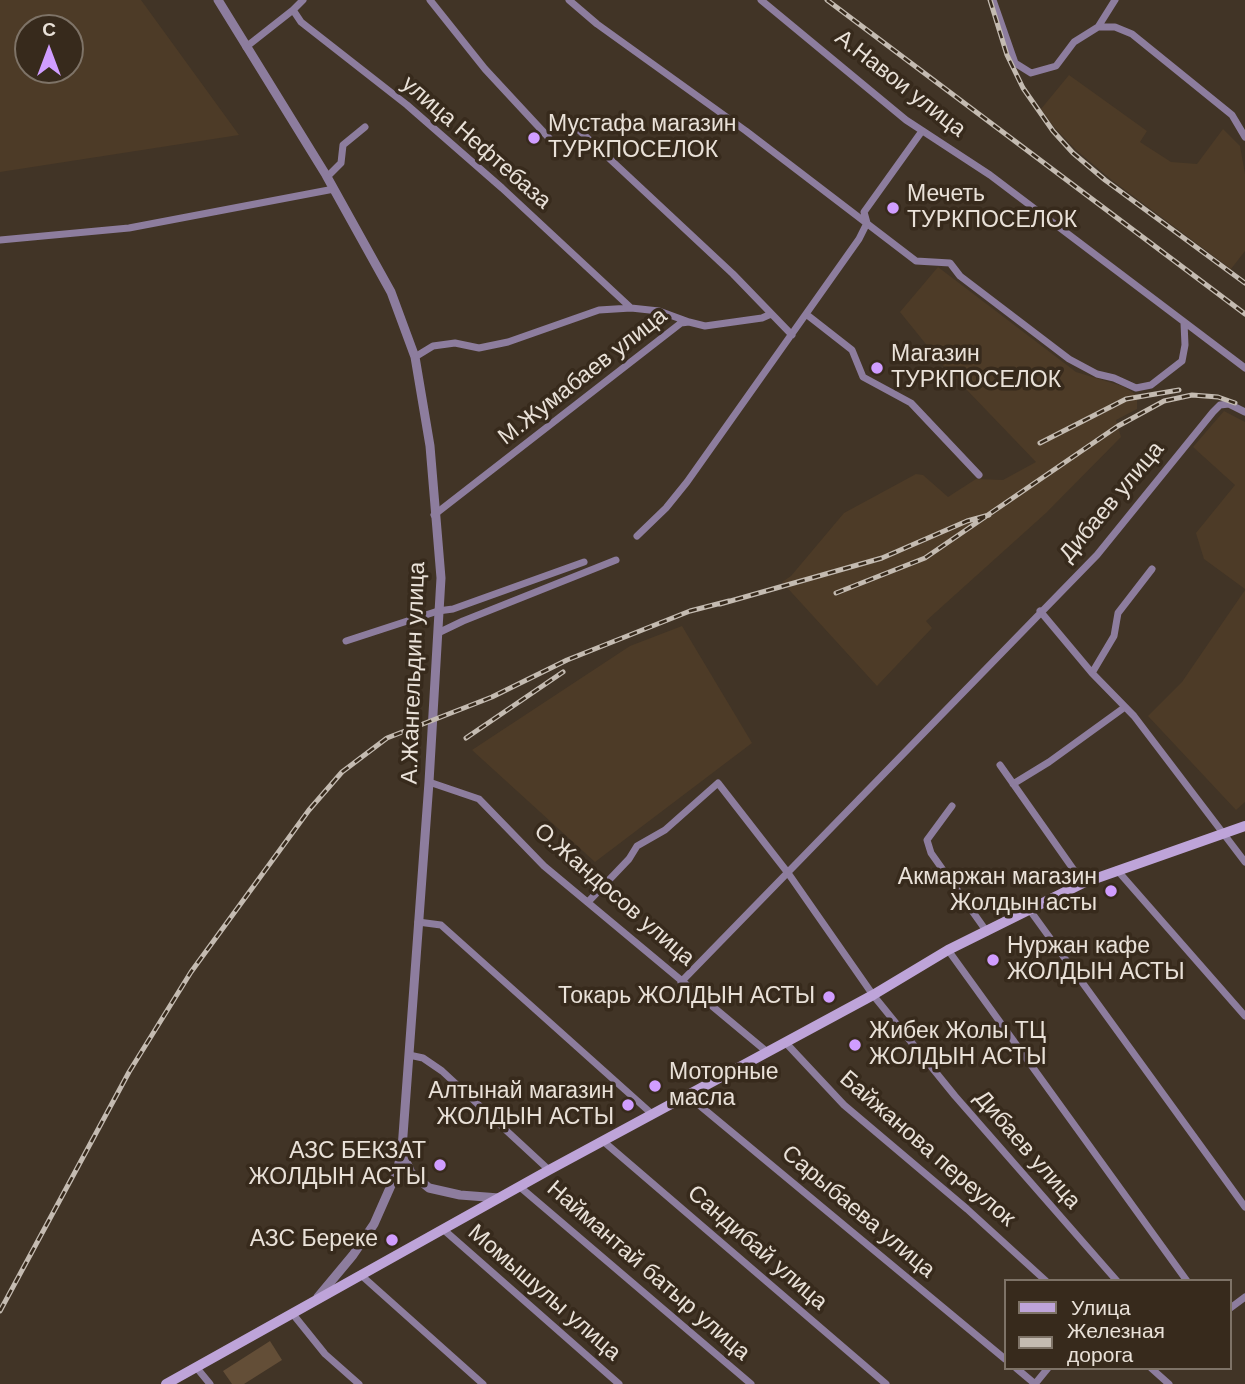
<!DOCTYPE html>
<meta charset="utf-8">
<style>
body{margin:0}
#map{position:relative;width:1245px;height:1384px;overflow:hidden;background:#413426;font-family:Arial,sans-serif}
canvas{display:block}
.legend{position:absolute;left:1004px;top:1279px;width:228px;height:91px;box-sizing:border-box;background:#372a1c;border:2px solid #7e7367;margin:0;padding:9px 12px;list-style:none;font-size:21px;color:#e9e1d8}
.legend li{display:flex;align-items:center;gap:14px;height:35px}
.legend b{width:35px;border:2px solid #7e7367}
.north{position:absolute;left:14px;top:14px;width:70px;height:70px;box-sizing:border-box;background:#372a1c;border:2px solid #7e7367;border-radius:50%;rotate:0deg;font-size:19px;font-weight:700;line-height:28px;text-align:center;color:#e9e1d8}
.north::after{content:'';display:block;margin:auto;width:24px;height:32px;background:#d09dff;clip-path:polygon(50% 0,100% 100%,50% 72%,0 100%)}
</style>
<div id="map">
<canvas width="1245" height="1384"></canvas>
<ul class="legend">
<li><b style="height:9px;background:#bea4d9"></b>Улица</li>
<li><b style="height:9px;background:#c4bbb1"></b>Железная дорога</li>
</ul>
<div class="north">С</div>
</div>
<script>
const ctx = document.querySelector('canvas').getContext('2d');
ctx.lineJoin = 'round';
function fillPath(path, color) { ctx.fillStyle = color; ctx.fill(path, 'evenodd'); }
const poly = rows => new Path2D(rows.map(r => 'M' + r).join(''));
function stroke(path, color, width, dash) { ctx.strokeStyle = color; ctx.lineWidth = width; ctx.lineCap = dash ? 'butt' : 'round'; ctx.setLineDash(dash || []); ctx.stroke(path); }
function drawText(font, color, halo, rows, align = 'center') {
  ctx.font = font + ' Arial,sans-serif'; ctx.lineWidth = 7; ctx.setLineDash([]); ctx.textBaseline = 'middle'; ctx.strokeStyle = halo; ctx.fillStyle = color; for (const [text, x, y, turn = 0] of rows) {
    ctx.save(); ctx.translate(x, y); ctx.rotate((+turn || 0) * Math.PI / 180); ctx.textAlign = isNaN(turn) ? turn : align; if (halo) ctx.strokeText(text, 0, 0); ctx.fillText(text, 0, 0); ctx.restore();
  }
}
fillPath(poly([
 [0,0,141,0,239,135,0,172],
 [70,28,70,70,28,70,28,28],
 [1069,75,1147,131,1140,142,1171,162,1197,164,1223,129,1240,146,1245,174,1245,251,1231,269,1113,181,1076,150,1054,127,1041,109],
 [938,267,1076,372,1122,386,1137,395,1137,409,1116,420,1121,437,1046,513,926,621,932,628,877,686,782,582,791,576,844,513,916,474,923,475,948,497,976,479,1003,480,1036,462,942,364,900,312],
 [1224,411,1245,422,1245,589,1204,559,1196,533,1235,485,1193,447],
 [1245,590,1245,802,1236,810,1148,716,1182,682],
 [682,626,752,743,595,862,472,750,630,646]
]), '#4d3b27');
fillPath(poly([
 [270,1341,282,1360,244,1384,232,1384,223,1371]
]), '#634e37');
stroke(poly([
 [430,0,485,69,549,138],
 [569,0,597,24,746,131,916,261,950,263,960,276,1069,359,1097,374,1114,378,1136,388,1151,385,1182,361,1185,345,1184,323],
 [761,0,906,120,990,175,1245,368],
 [993,0,1015,63,1031,73,1056,66,1074,42,1098,27,1115,27,1132,34,1232,115,1245,137],
 [293,10,301,22,407,105,502,188,631,308],
 [1098,27,1115,0],
 [246,47,293,10,303,0],
 [567,119,733,274,792,335],
 [327,177,341,163,343,145,365,127],
 [0,240,129,228,334,189],
 [806,314,852,350,863,377,911,403,979,475],
 [415,357,433,346,455,343,479,348,508,342,599,310,631,308,659,311,689,322],
 [434,515,681,323,689,322,705,326,762,318,771,314],
 [637,536,666,508,687,482,859,239,867,223,864,212,922,131],
 [1040,611,1092,673,1134,716,1245,862],
 [438,633,463,621,616,560],
 [346,641,438,611,453,609,584,562],
 [1092,673,1114,636,1118,613,1152,569],
 [1000,765,1083,883],
 [429,782,479,799,544,866,766,1051],
 [1013,784,1049,762,1125,707],
 [952,806,927,840,931,853,987,932],
 [1117,870,1245,1016],
 [588,902,629,859,637,846,665,830,718,783,788,873,873,995,955,1096,1117,1281],
 [1029,909,1245,1207],
 [418,922,441,925,652,1114],
 [948,950,1187,1281],
 [681,982,1097,555,1213,412,1220,405,1229,404,1245,412],
 [785,1042,844,1105,967,1209,1046,1281],
 [409,1055,423,1058,442,1071,549,1170],
 [687,1095,1005,1359],
 [603,1141,886,1384],
 [520,1187,751,1384],
 [444,1230,619,1384],
 [362,1276,483,1384],
 [1229,1309,1245,1297],
 [292,1313,325,1354,359,1384],
 [196,1367,210,1384],
 [1016,1368,1035,1384],
 [1151,1368,1169,1384],
 [1035,1384,1048,1368]
]), '#8d7d9e', 7);
stroke(poly([
 [218,0,326,175,391,292,415,357,430,446,441,578,429,782,402,1149,397,1172,374,1224,353,1255,318,1297],
 [403,1154,411,1173,429,1188,460,1195,499,1198]
]), '#8d7d9e', 9);
stroke(poly([
 [166,1384,549,1170,873,995,948,950,1083,883,1245,826]
]), '#bea4d9', 10);
const rail = poly([
 [827,0,1245,314],
 [990,0,1007,55,1023,88,1053,131,1073,153,1105,180,1245,283],
 [1040,443,1126,399,1179,390],
 [836,593,925,558,1118,426,1164,401,1192,395,1218,397,1235,403],
 [720,604,882,558,967,521,989,515],
 [466,738,563,672],
 [0,1311,129,1072,191,972,309,810,342,772,387,738,492,697,567,660,690,611,729,601]
]);
stroke(rail, '#c4bbb1', 5);
stroke(rail, '#372a1c', 2.5, [8]);
for (const [x, y, r, color] of [
 [534,138,7,"#d09dff"],
 [893,208,7,"#d09dff"],
 [877,368,7,"#d09dff"],
 [1111,891,7,"#d09dff"],
 [993,960,7,"#d09dff"],
 [829,997,7,"#d09dff"],
 [855,1045,7,"#d09dff"],
 [655,1086,7,"#d09dff"],
 [628,1105,7,"#d09dff"],
 [440,1165,7,"#d09dff"],
 [392,1240,7,"#d09dff"]
]) { const dot = new Path2D(); dot.arc(x, y, r, 0, 2 * Math.PI); ctx.fillStyle = color; ctx.fill(dot); stroke(dot, '#372a1c', 2.5); }
drawText('23px', '#e9e1d8', '#372a1c', [
 ["А.Навои улица",900,84,38],
 ["улица Нефтебаза",476,143,41],
 ["М.Жумабаев улица",583,377,-38],
 ["Дибаев улица",1112,502,-50],
 ["А.Жангельдин улица",414,673,-88],
 ["О.Жандосов улица",614,895,41],
 ["Байжанова переулок",927,1149,41],
 ["Дибаев улица",1027,1150,49],
 ["Сарыбаева улица",858,1212,40],
 ["Сандибай улица",757,1248,41],
 ["Наймантай батыр улица",648,1271,41],
 ["Момышулы улица",544,1293,41]
]);
drawText('23px', '#e9e1d8', '#372a1c', [
 ["Мустафа магазин",548,125],
 ["ТУРКПОСЕЛОК",548,151],
 ["Мечеть",907,195],
 ["ТУРКПОСЕЛОК",907,221],
 ["Магазин",891,355],
 ["ТУРКПОСЕЛОК",891,381],
 ["Акмаржан магазин",1097,878,"right"],
 ["Жолдын асты",1097,904,"right"],
 ["Нуржан кафе",1007,947],
 ["ЖОЛДЫН АСТЫ",1007,973],
 ["Токарь ЖОЛДЫН АСТЫ",815,997,"right"],
 ["Жибек Жолы ТЦ",869,1032],
 ["ЖОЛДЫН АСТЫ",869,1058],
 ["Моторные",669,1073],
 ["масла",669,1099],
 ["Алтынай магазин",614,1092,"right"],
 ["ЖОЛДЫН АСТЫ",614,1118,"right"],
 ["АЗС БЕКЗАТ",426,1152,"right"],
 ["ЖОЛДЫН АСТЫ",426,1178,"right"],
 ["АЗС Береке",378,1240,"right"]
], 'left');
</script>
